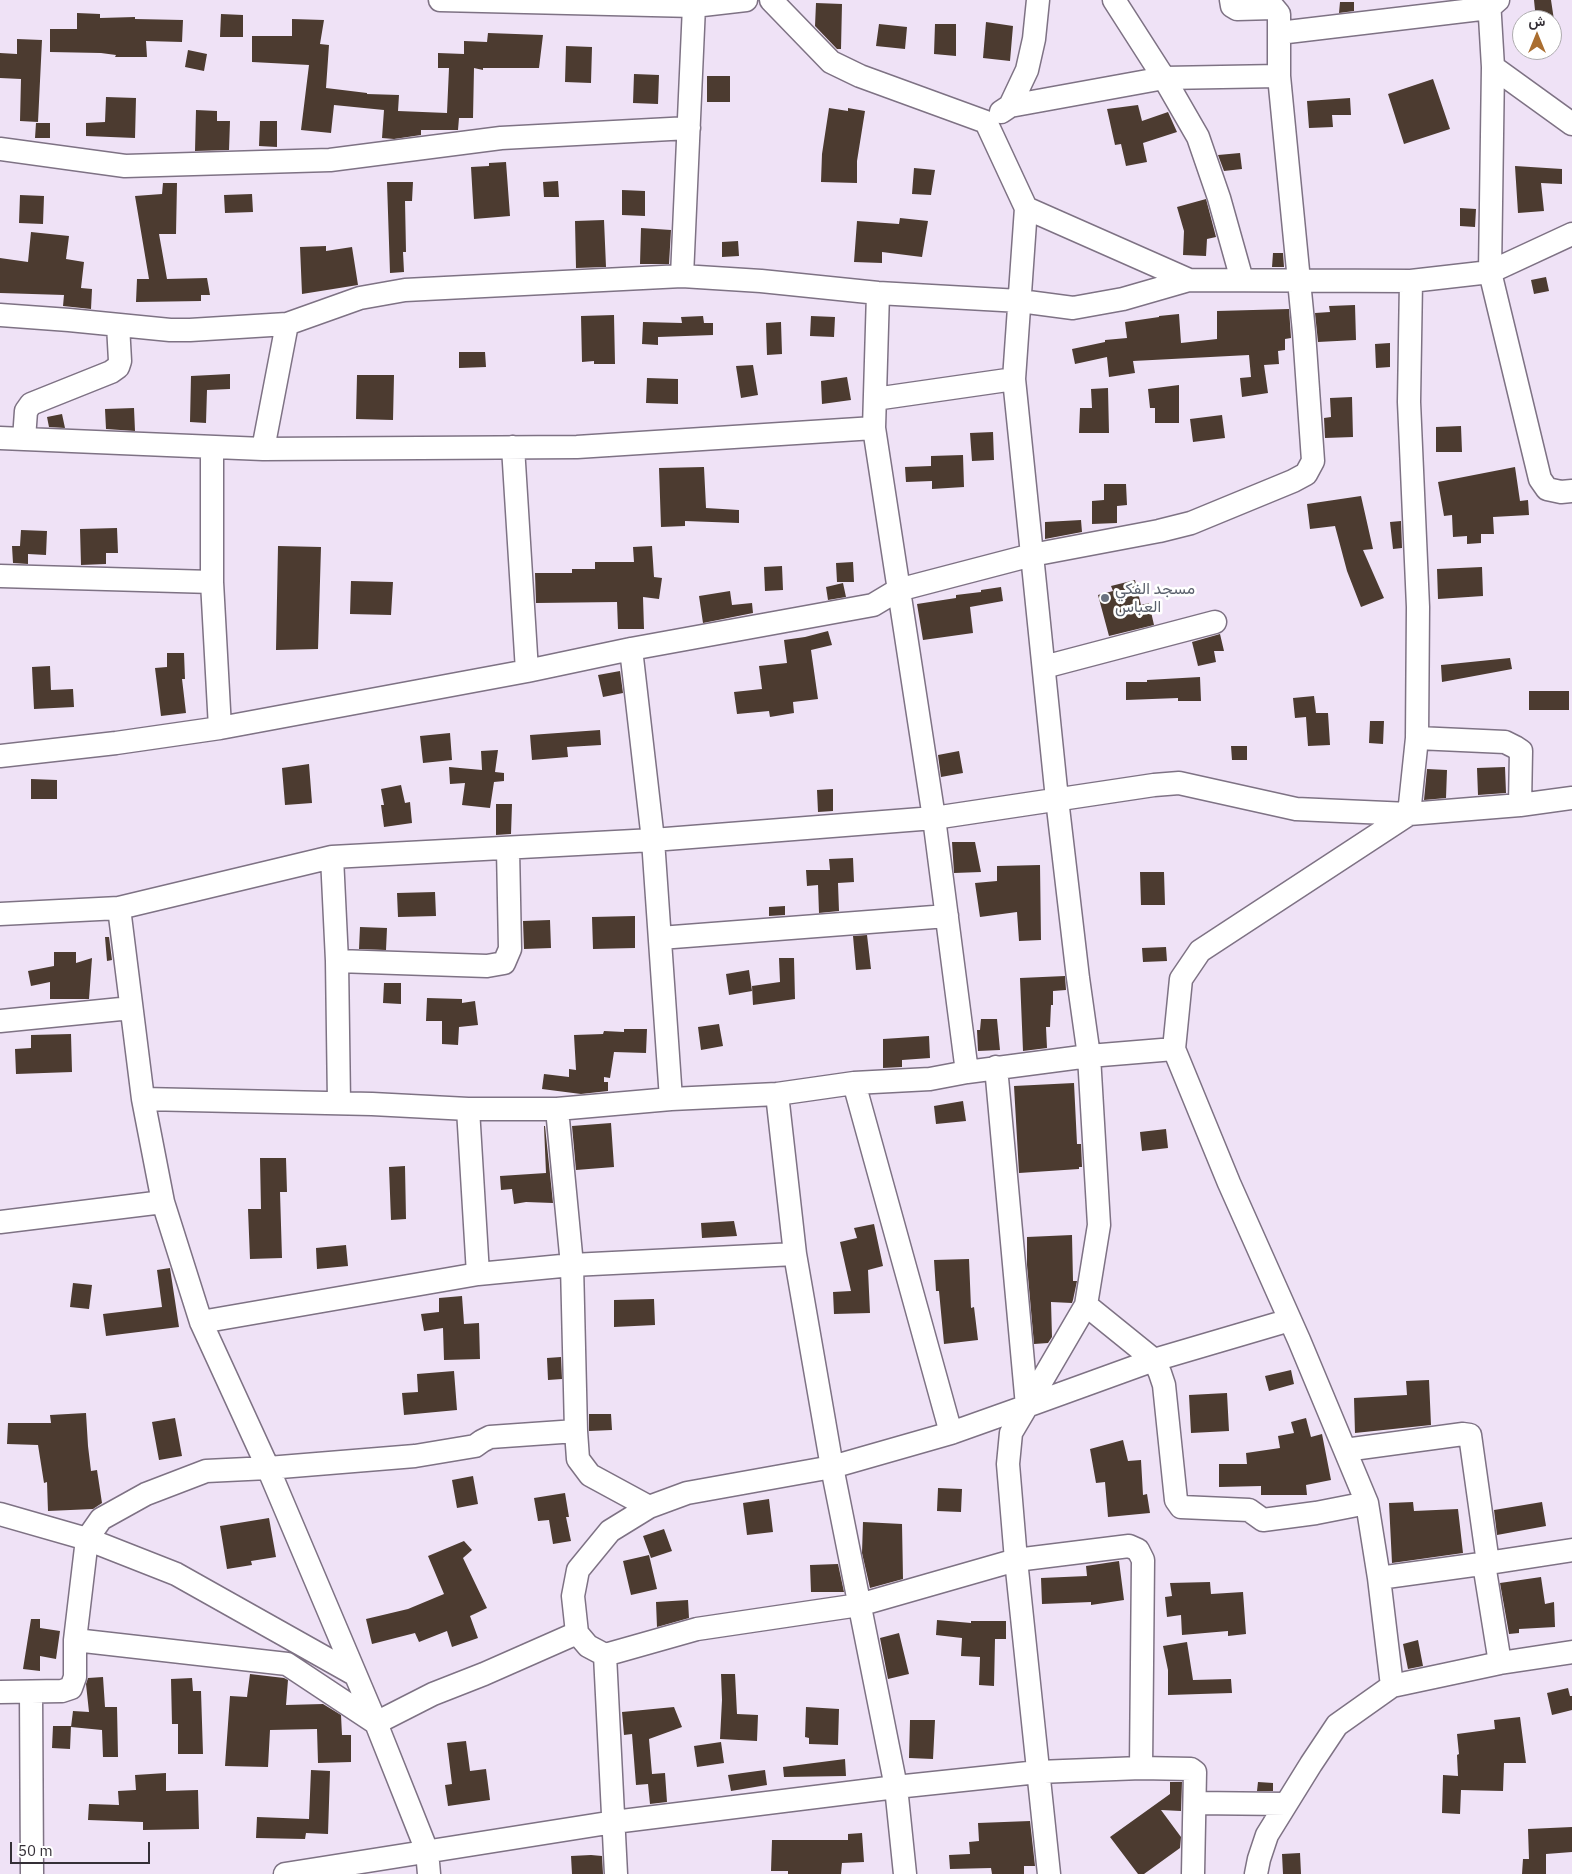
<!DOCTYPE html>
<meta charset="utf-8">
<style>
body{margin:0}
#map{position:relative;width:1572px;height:1874px;overflow:hidden;background:#efe2f6;font-family:"IBM Plex Sans",Vazirmatn,sans-serif}
canvas{display:block}
.north{position:absolute;left:1512px;top:10px;width:50px;height:50px;box-sizing:border-box;background:#fff;border:1px solid #aeacaf;border-radius:50%;rotate:0deg;font-size:14px;font-weight:700;line-height:20px;text-align:center;color:#342f36}
.north::after{content:'';display:block;margin:auto;width:18px;height:22px;background:#aa6e30;clip-path:polygon(50% 0,100% 100%,50% 72%,0 100%)}
.scale{position:absolute;left:10px;top:1842px;width:140px;height:22px;box-sizing:border-box;border:2px solid #342f36;border-top:0;padding-left:6px;font-size:15px;line-height:18px;white-space:nowrap;color:#342f36;-webkit-text-stroke:4px #fff;paint-order:stroke}
</style>
<div id="map">
<canvas width="1572" height="1874"></canvas>
<div class="north">ش</div>
<div class="scale">50 m</div>
</div>
<script>
const ctx = document.querySelector('canvas').getContext('2d');
ctx.lineJoin = 'round';
function fillPath(path, color) { ctx.fillStyle = color; ctx.fill(path, 'evenodd'); }
const poly = rows => new Path2D(rows.map(r => 'M' + r).join(''));
function stroke(path, color, width, dash) { ctx.strokeStyle = color; ctx.lineWidth = width; ctx.lineCap = dash ? 'butt' : 'round'; ctx.setLineDash(dash || []); ctx.stroke(path); }
function drawText(font, color, halo, rows, align = 'center') {
  ctx.font = font + ' "IBM Plex Sans",Vazirmatn,sans-serif'; ctx.lineWidth = 5; ctx.setLineDash([]); ctx.textBaseline = 'middle'; ctx.strokeStyle = halo; ctx.fillStyle = color; for (const [text, x, y, turn = 0] of rows) {
    ctx.save(); ctx.translate(x, y); ctx.rotate((+turn || 0) * Math.PI / 180); ctx.textAlign = isNaN(turn) ? turn : align; if (halo) ctx.strokeText(text, 0, 0); ctx.fillText(text, 0, 0); ctx.restore();
  }
}
fillPath(poly([
 [1534,0,1551,0,1554,20,1536,20],
 [1340,2,1354,2,1354,11,1339,13],
 [816,3,842,4,841,49,837,49,815,26],
 [77,13,100,14,100,18,135,17,135,19,183,20,182,42,146,41,147,57,115,57,116,55,101,53,50,52,50,29,77,29],
 [221,14,243,15,243,37,220,37],
 [292,19,324,20,320,44,329,45,326,88,367,93,367,94,399,95,398,111,447,113,449,68,438,68,438,53,464,54,464,41,487,42,488,33,543,35,539,68,483,68,483,70,474,68,473,118,459,118,458,130,421,130,421,135,394,139,382,138,384,110,334,105,331,133,301,130,309,65,252,62,252,36,292,36],
 [986,22,1013,26,1010,61,983,58],
 [879,24,907,27,905,49,876,46],
 [935,24,956,24,956,56,934,54],
 [17,39,42,40,38,122,20,121,21,79,0,78,0,53,17,54],
 [566,46,592,47,591,83,565,82],
 [188,50,207,54,204,71,185,67],
 [634,74,659,75,658,104,633,103],
 [707,76,730,76,730,102,707,102],
 [1433,79,1450,129,1404,144,1388,94],
 [106,97,136,98,135,138,86,136,86,123,105,122],
 [1350,98,1351,115,1332,115,1333,127,1309,128,1307,101],
 [1138,105,1142,121,1168,112,1177,132,1143,143,1147,162,1126,166,1121,144,1115,145,1107,109],
 [829,108,848,111,848,108,865,111,857,161,857,183,821,182,822,154],
 [196,110,217,111,217,121,230,121,229,150,195,151],
 [260,121,277,121,277,147,259,146],
 [36,123,50,123,50,138,35,138],
 [1240,153,1242,169,1224,171,1218,155],
 [506,162,510,216,474,219,471,167,489,166,489,163],
 [1515,166,1562,169,1562,184,1541,183,1544,211,1518,213],
 [914,168,935,170,931,195,912,194],
 [558,181,559,197,544,197,543,182],
 [387,182,413,182,412,201,405,201,406,252,403,252,404,272,390,273],
 [163,183,177,183,176,234,159,234,167,279,207,278,210,295,201,295,201,301,136,302,137,279,149,279,135,196,162,194],
 [622,190,645,191,645,216,622,215],
 [252,194,253,212,225,213,224,195],
 [20,195,44,196,43,224,19,223],
 [1206,199,1216,237,1207,239,1206,256,1183,255,1184,231,1177,207],
 [1460,208,1476,209,1475,227,1460,226],
 [900,218,928,221,922,257,882,252,882,263,854,262,857,221,899,224],
 [604,220,606,267,576,268,575,221],
 [641,228,671,230,669,264,640,264],
 [31,232,69,236,66,259,84,262,81,288,92,289,91,309,63,306,64,295,0,293,0,258,28,262],
 [738,241,739,256,722,257,722,242],
 [326,246,326,251,352,247,358,285,302,294,300,247],
 [1273,253,1283,253,1284,267,1272,267],
 [1546,277,1549,291,1534,294,1531,280],
 [1355,305,1356,340,1318,342,1315,313,1330,312,1329,306],
 [1289,309,1291,338,1285,339,1285,350,1278,351,1279,364,1264,365,1268,393,1242,397,1240,378,1251,377,1249,355,1133,361,1135,373,1109,377,1107,357,1075,364,1072,349,1105,342,1105,340,1127,338,1125,322,1159,317,1159,316,1179,314,1181,343,1217,339,1217,311],
 [614,315,615,364,594,364,594,361,582,362,581,316],
 [703,316,704,323,713,323,713,335,658,337,658,345,642,344,643,322,682,323,681,317],
 [811,316,835,317,834,337,810,336],
 [781,322,782,354,767,355,766,323],
 [1390,343,1390,367,1376,368,1375,344],
 [459,352,485,352,486,367,459,368],
 [753,365,758,395,741,398,736,366],
 [230,374,230,389,207,390,206,423,190,422,191,376],
 [357,375,394,375,393,420,356,419],
 [847,377,851,400,822,404,821,381],
 [647,378,678,379,678,404,646,403],
 [1179,385,1179,423,1155,423,1155,408,1150,408,1148,389],
 [1108,388,1109,433,1079,433,1080,408,1092,408,1091,389],
 [1352,397,1353,437,1325,438,1324,418,1331,417,1330,398],
 [134,408,135,431,106,429,105,409],
 [62,414,65,428,49,427,47,417],
 [1222,415,1225,438,1193,442,1190,419],
 [1461,426,1462,452,1436,452,1436,427],
 [993,432,994,460,972,461,970,433],
 [963,455,964,487,932,489,932,481,906,482,905,467,931,466,931,456],
 [704,467,706,508,739,510,739,523,685,521,685,526,661,527,659,468],
 [1515,467,1520,501,1528,500,1529,515,1493,517,1494,534,1481,534,1481,543,1467,544,1467,536,1453,537,1452,515,1444,516,1438,482],
 [1104,484,1126,484,1127,505,1117,506,1117,523,1092,524,1092,501,1104,500],
 [1361,496,1373,549,1363,550,1384,598,1361,607,1347,571,1335,526,1310,529,1307,504],
 [1081,520,1082,532,1045,539,1045,522],
 [1401,521,1402,548,1393,549,1390,522],
 [117,528,118,553,106,553,106,564,81,565,80,529],
 [21,530,47,531,46,555,28,554,28,564,13,563,12,546,20,546],
 [278,546,321,547,318,649,276,650],
 [652,546,654,577,662,578,659,599,643,597,644,629,618,629,617,602,536,603,535,573,572,573,572,569,595,569,595,562,634,562,633,547],
 [853,562,854,582,837,582,836,563],
 [782,566,783,590,765,591,764,567],
 [1482,567,1483,596,1438,599,1437,569],
 [1135,580,1141,605,1149,603,1154,625,1109,636,1098,595,1113,591,1111,586],
 [351,581,393,582,391,615,350,614],
 [843,583,846,597,828,600,826,587],
 [1001,587,1003,601,970,607,973,633,923,640,917,604,956,598,956,595,981,592,981,590],
 [730,591,732,605,752,603,753,613,703,623,699,596],
 [828,631,832,645,811,650,818,699,793,702,794,713,770,717,769,711,737,714,734,692,762,689,759,666,787,663,784,640,805,637],
 [1220,634,1224,651,1214,651,1216,662,1198,666,1192,642],
 [167,653,184,653,185,679,182,679,186,713,161,716,155,668,167,667],
 [1510,658,1512,669,1442,682,1441,665],
 [50,666,51,690,73,689,74,707,34,709,32,667],
 [620,671,623,693,603,697,598,675],
 [1200,677,1201,701,1178,701,1178,698,1126,700,1126,682,1147,682,1147,680],
 [1529,691,1569,691,1569,710,1529,710],
 [1314,696,1316,713,1328,713,1330,745,1308,746,1306,717,1295,718,1293,698],
 [1370,721,1384,721,1383,744,1369,743],
 [600,730,601,745,567,747,568,757,532,760,530,735],
 [450,733,452,760,423,763,420,736],
 [1231,746,1247,746,1247,760,1232,760],
 [498,750,495,772,504,773,504,781,494,782,490,808,462,805,465,783,450,784,449,767,482,770,481,751],
 [959,751,963,773,941,777,938,755],
 [309,764,312,803,285,805,282,768],
 [1505,767,1506,793,1478,795,1477,768],
 [1427,769,1447,770,1446,798,1424,800],
 [31,779,57,780,57,799,31,799],
 [401,785,405,803,410,802,412,823,384,827,381,805,384,805,381,789],
 [833,789,833,811,818,812,817,790],
 [496,804,512,804,511,834,496,835],
 [952,842,975,842,981,872,954,873],
 [853,858,854,882,838,883,839,911,819,913,818,885,807,886,806,870,830,870,829,859],
 [1040,865,1041,940,1019,941,1017,912,980,917,975,883,997,881,997,866],
 [1140,872,1164,872,1165,905,1141,905],
 [435,892,436,916,398,917,397,893],
 [785,906,785,915,769,916,769,907],
 [635,916,635,948,593,949,592,917],
 [550,920,551,948,524,949,523,921],
 [360,927,387,928,386,950,359,949],
 [867,935,871,969,856,970,853,936],
 [105,937,109,937,112,960,107,961],
 [1166,947,1167,961,1143,962,1142,948],
 [54,952,76,952,76,963,92,958,89,999,50,999,50,982,31,986,28,971,54,966],
 [779,958,794,958,795,999,753,1005,752,986,780,982],
 [749,970,752,991,729,995,726,974],
 [1065,976,1066,990,1053,991,1053,1005,1051,1005,1050,1027,1046,1027,1047,1048,1023,1051,1020,978],
 [384,983,401,983,401,1004,383,1003],
 [427,998,462,999,462,1003,475,1001,478,1025,459,1027,458,1045,442,1044,442,1021,426,1021],
 [981,1019,997,1019,1000,1050,978,1051,977,1030,980,1030],
 [719,1024,723,1046,701,1050,698,1027],
 [624,1029,647,1029,646,1053,614,1052,610,1078,604,1077,604,1082,608,1082,608,1091,581,1094,542,1089,544,1074,569,1077,569,1069,576,1070,574,1035,603,1034,604,1031,624,1032],
 [71,1034,72,1072,16,1074,15,1049,31,1048,31,1035],
 [929,1036,930,1058,902,1060,902,1067,883,1068,883,1039],
 [1074,1083,1077,1144,1081,1144,1082,1167,1079,1167,1079,1169,1019,1173,1014,1086],
 [963,1101,966,1121,936,1124,934,1106],
 [611,1123,614,1167,576,1170,572,1126],
 [544,1126,545,1126,553,1203,526,1202,514,1204,512,1189,501,1190,500,1176,546,1173],
 [1166,1129,1168,1148,1142,1151,1140,1132],
 [260,1158,286,1158,287,1192,280,1192,282,1258,250,1259,248,1209,261,1209],
 [405,1166,406,1219,391,1220,389,1167],
 [734,1221,737,1236,702,1238,701,1223],
 [874,1224,883,1266,868,1270,870,1313,834,1314,833,1292,851,1291,840,1242,857,1238,854,1228],
 [1072,1235,1073,1281,1077,1281,1073,1300,1072,1303,1051,1302,1052,1337,1048,1343,1034,1344,1027,1265,1027,1237],
 [346,1245,348,1266,317,1269,316,1248],
 [969,1259,971,1308,974,1307,978,1340,944,1344,939,1291,936,1291,934,1260],
 [170,1268,179,1327,106,1336,103,1314,162,1307,157,1270],
 [73,1283,92,1285,89,1309,70,1307],
 [462,1296,464,1324,479,1323,480,1359,444,1360,443,1328,424,1331,421,1314,439,1312,439,1298],
 [654,1299,655,1325,614,1327,614,1300],
 [561,1357,562,1379,548,1380,547,1358],
 [1291,1370,1294,1384,1269,1391,1265,1376],
 [454,1371,457,1410,404,1415,402,1393,418,1392,417,1374],
 [1429,1380,1431,1425,1355,1433,1354,1398,1407,1395,1406,1381],
 [1227,1393,1229,1431,1191,1433,1189,1395],
 [86,1413,88,1446,91,1471,97,1470,102,1503,93,1509,48,1511,47,1482,44,1483,38,1445,7,1444,8,1423,51,1423,50,1415],
 [589,1414,611,1414,612,1430,589,1431],
 [175,1418,182,1456,159,1460,152,1422],
 [1306,1418,1311,1437,1322,1434,1331,1480,1306,1485,1307,1495,1261,1495,1261,1486,1219,1487,1219,1464,1247,1464,1246,1453,1280,1448,1278,1436,1294,1433,1291,1422],
 [1123,1440,1128,1461,1141,1460,1143,1495,1147,1494,1150,1513,1108,1517,1105,1482,1096,1483,1090,1449],
 [473,1476,478,1504,457,1508,452,1480],
 [938,1488,962,1489,961,1512,937,1511],
 [565,1493,569,1517,566,1517,571,1541,553,1544,549,1520,538,1521,534,1498],
 [769,1499,773,1532,747,1535,743,1503],
 [1413,1502,1414,1511,1458,1509,1463,1553,1392,1563,1389,1503],
 [1542,1502,1546,1526,1497,1535,1494,1510],
 [269,1518,276,1557,251,1561,252,1565,227,1569,220,1526],
 [863,1522,902,1524,903,1579,870,1588,862,1553],
 [664,1529,672,1551,651,1558,643,1536],
 [464,1541,472,1550,463,1558,487,1608,470,1616,478,1638,452,1647,447,1631,419,1642,415,1633,372,1644,366,1619,408,1609,444,1594,428,1556],
 [649,1555,657,1589,631,1595,623,1561],
 [1119,1561,1124,1600,1091,1605,1091,1602,1042,1604,1041,1578,1087,1576,1086,1566],
 [838,1564,844,1592,811,1592,810,1565],
 [1541,1577,1545,1604,1554,1602,1555,1627,1519,1629,1519,1633,1509,1634,1500,1583],
 [1210,1582,1211,1594,1243,1592,1246,1634,1228,1636,1228,1631,1182,1635,1181,1615,1167,1617,1165,1597,1172,1596,1170,1583],
 [688,1600,689,1618,657,1627,656,1602],
 [31,1619,40,1619,40,1628,60,1631,56,1659,40,1656,40,1671,23,1669],
 [937,1620,971,1623,971,1621,1006,1621,1006,1639,995,1639,994,1686,979,1685,980,1657,961,1656,962,1638,936,1635],
 [899,1633,909,1674,888,1679,880,1638],
 [1418,1640,1423,1666,1408,1669,1403,1644],
 [1187,1642,1193,1680,1231,1679,1232,1693,1168,1695,1168,1670,1163,1646],
 [250,1674,284,1678,288,1680,286,1705,323,1704,341,1715,342,1735,351,1735,351,1762,318,1763,317,1729,270,1730,268,1767,225,1766,230,1696,247,1697],
 [721,1674,735,1674,737,1714,758,1715,757,1741,720,1739,722,1700],
 [103,1677,105,1707,117,1707,118,1757,103,1757,102,1730,71,1727,73,1711,89,1712,86,1684,88,1678],
 [192,1678,193,1691,201,1691,203,1754,178,1754,178,1724,172,1724,171,1679],
 [1568,1688,1570,1696,1572,1696,1572,1710,1552,1715,1547,1693],
 [674,1707,682,1727,649,1739,652,1774,665,1773,667,1802,650,1804,648,1784,636,1785,632,1734,624,1735,622,1712],
 [806,1707,839,1709,838,1745,809,1744,809,1738,805,1737],
 [1520,1717,1526,1763,1504,1763,1503,1791,1461,1790,1460,1814,1442,1813,1443,1775,1458,1776,1457,1755,1459,1754,1457,1734,1495,1729,1494,1720],
 [910,1720,935,1720,933,1759,909,1758],
 [53,1726,71,1726,70,1749,52,1748],
 [466,1741,470,1771,486,1769,490,1800,448,1806,445,1785,452,1784,447,1743],
 [721,1742,724,1763,697,1767,694,1746],
 [845,1759,846,1776,784,1777,783,1767],
 [311,1770,330,1771,328,1834,306,1833,305,1839,256,1838,257,1817,309,1819],
 [765,1770,767,1785,731,1791,728,1775],
 [166,1773,166,1791,198,1790,199,1829,143,1830,143,1822,88,1820,89,1804,119,1805,118,1791,136,1790,135,1775],
 [1170,1782,1182,1782,1181,1811,1161,1810,1181,1837,1180,1848,1144,1874,1138,1874,1110,1837,1170,1794],
 [1258,1782,1273,1783,1273,1791,1257,1791],
 [1030,1821,1035,1866,1024,1866,1024,1874,992,1874,991,1868,950,1869,949,1855,970,1854,969,1842,979,1841,978,1823],
 [1572,1827,1572,1852,1546,1854,1546,1874,1522,1874,1523,1859,1529,1859,1528,1829],
 [862,1833,864,1862,842,1863,841,1874,788,1874,788,1871,771,1871,772,1840,848,1840,848,1834],
 [1300,1853,1301,1874,1283,1874,1282,1854],
 [591,1855,602,1856,603,1874,572,1874,571,1856]
]), '#4c3b30');
const minor = poly([
 [440,0,694,6,746,0],
 [771,0,831,62,860,76,986,122,1026,208,1189,280],
 [1114,0,1164,78,1198,137,1219,198,1242,280],
 [1489,0,1493,67,1490,272,1540,479,1547,489,1561,492,1572,491],
 [1279,33,1489,8,1498,0],
 [1493,67,1572,124],
 [1010,106,1164,78,1279,76],
 [1001,112,1010,106,1027,70,1034,39,1038,0],
 [0,149,125,166,330,160,501,138,689,128],
 [1026,208,1014,379,1057,799,1078,978,1089,1056,1099,1225,1086,1305,1154,1360,1160,1373,1164,1385,1176,1500,1181,1507,1249,1510,1263,1520,1316,1513,1367,1503],
 [682,276,694,6],
 [878,293,874,428,934,818,967,1072],
 [0,315,69,320,170,330,190,330,287,324,360,298,405,290,682,276,761,281,878,293,1020,301,1073,308,1123,299,1189,280,1411,281,1490,272,1572,234],
 [875,399,1014,379],
 [0,438,263,449,577,447,874,428],
 [24,439,26,411,31,404,111,372,118,367,120,361,118,325],
 [513,447,527,671],
 [212,448,212,582,220,728],
 [263,449,287,324],
 [0,576,212,582],
 [631,649,653,840,671,1099],
 [1044,667,1215,622],
 [1417,738,1505,742,1515,747,1521,751,1520,805],
 [0,756,116,743,220,728,527,671,631,649,873,605,898,590,1032,555,1159,531,1191,523,1293,481,1306,474,1313,461,1304,332,1279,76,1279,14,1274,8,1237,9,1232,6,1231,0],
 [332,857,337,961,339,1103],
 [119,908,143,1099,163,1202,201,1322,268,1468,376,1723,427,1851,429,1874],
 [0,914,119,908,332,857,653,840,934,818,1154,785,1179,783,1296,809,1409,814,1520,805,1572,798],
 [660,938,947,916],
 [337,961,487,966,504,963,510,949,508,849],
 [0,1021,131,1008],
 [996,1067,1027,1406,1011,1433,1008,1464,1016,1560,1049,1874],
 [854,1083,951,1433],
 [777,1094,795,1254,832,1467,896,1787,905,1874],
 [143,1099,372,1104,468,1109,557,1109,671,1099,777,1094,854,1083,930,1079,967,1072,1089,1056,1174,1049],
 [468,1109,478,1274],
 [557,1109,572,1265,576,1431,578,1459,590,1475,649,1507],
 [0,1222,163,1202],
 [201,1322,478,1274,572,1265,795,1254],
 [1027,1406,1154,1360,1290,1320],
 [1345,1450,1463,1434,1470,1435,1488,1563],
 [0,1514,87,1539,176,1574,354,1674],
 [1484,1564,1500,1663],
 [1379,1578,1488,1563,1572,1550],
 [577,1633,573,1596,578,1570,610,1531,649,1507,687,1493,832,1467,951,1433,1027,1406,1086,1305],
 [75,1640,287,1664,376,1723,433,1694,484,1674,577,1633,588,1646,605,1655,616,1874],
 [605,1655,697,1629,859,1605,1016,1560,1129,1546,1138,1550,1143,1560,1141,1768],
 [1392,1686,1379,1578,1367,1503,1299,1340,1229,1183,1174,1049,1181,979,1200,951,1409,814,1417,738,1418,607,1409,402,1411,281],
 [0,1692,62,1691,71,1688,75,1677,75,1640,87,1539,101,1519,146,1494,206,1471,268,1468,415,1456,475,1446,482,1441,490,1437,576,1431],
 [31,1692,32,1874],
 [1195,1803,1286,1804],
 [285,1874,614,1822,896,1787,1038,1772,1141,1768,1191,1769,1195,1772,1193,1874],
 [1256,1874,1259,1859,1267,1835,1311,1764,1337,1725,1392,1686,1500,1663,1572,1652]
]);
stroke(minor, '#7e7284', 25);
stroke(minor, '#fff', 22);
for (const [x, y, r, color] of [
 [1105,598,5,"#6b7280"]
]) { const dot = new Path2D(); dot.arc(x, y, r, 0, 2 * Math.PI); ctx.fillStyle = color; ctx.fill(dot); stroke(dot, '#fff', 2); }
drawText('16px', '#5b616d', '#fff', [
 ["مسجد الفكي",1115,589],
 ["العباس",1115,607]
], 'left');
</script>
